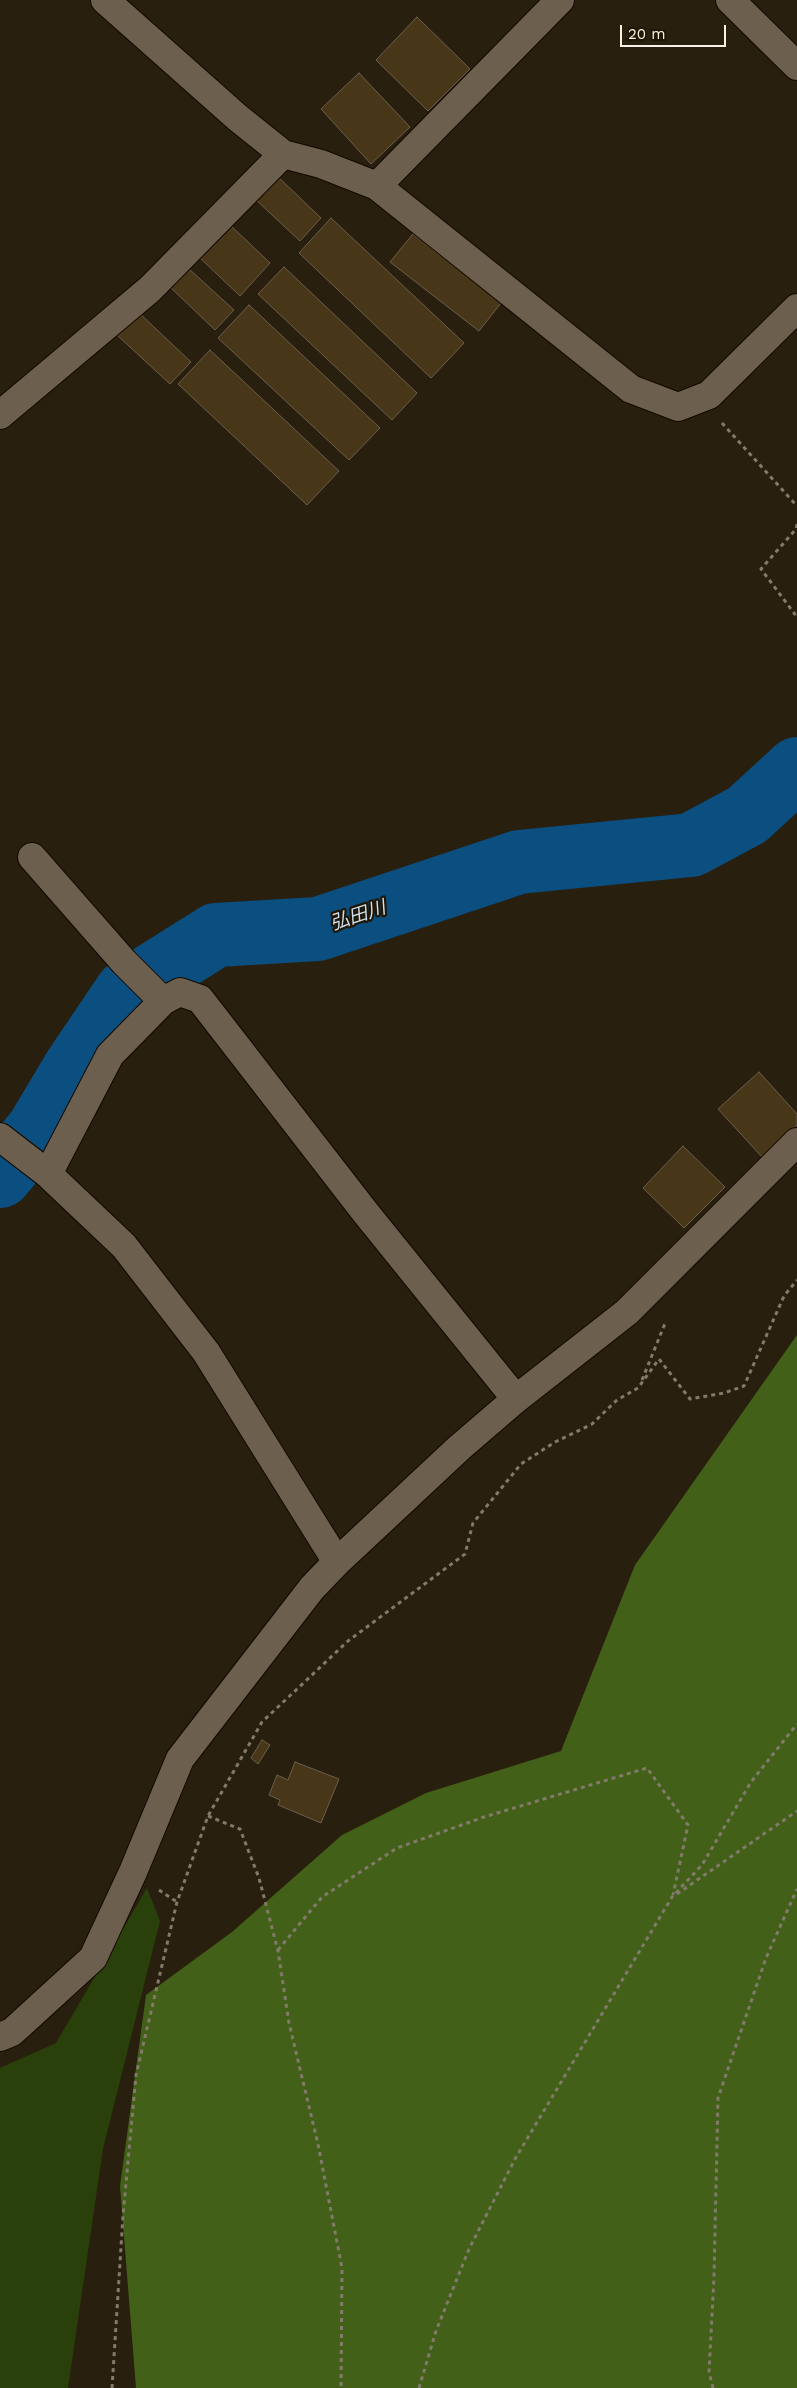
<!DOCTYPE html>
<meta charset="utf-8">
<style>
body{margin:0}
#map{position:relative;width:797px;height:2388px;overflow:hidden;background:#291f0e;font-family:"Work Sans",sans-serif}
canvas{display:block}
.scale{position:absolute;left:620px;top:25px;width:106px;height:22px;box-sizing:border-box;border:2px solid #f8f1e6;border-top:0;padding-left:6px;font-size:15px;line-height:18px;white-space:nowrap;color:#f8f1e6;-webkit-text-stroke:4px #201605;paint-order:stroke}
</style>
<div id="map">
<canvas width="797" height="2388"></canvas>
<div class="scale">20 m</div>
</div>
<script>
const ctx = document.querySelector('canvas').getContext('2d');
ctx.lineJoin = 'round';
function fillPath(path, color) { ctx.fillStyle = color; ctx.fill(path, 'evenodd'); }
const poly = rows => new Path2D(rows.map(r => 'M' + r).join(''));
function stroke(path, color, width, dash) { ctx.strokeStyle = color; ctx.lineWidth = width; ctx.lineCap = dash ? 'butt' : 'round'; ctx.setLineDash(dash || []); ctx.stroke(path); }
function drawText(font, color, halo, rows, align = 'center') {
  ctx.font = font + ' "Work Sans","Noto Sans JP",sans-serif'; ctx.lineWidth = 4.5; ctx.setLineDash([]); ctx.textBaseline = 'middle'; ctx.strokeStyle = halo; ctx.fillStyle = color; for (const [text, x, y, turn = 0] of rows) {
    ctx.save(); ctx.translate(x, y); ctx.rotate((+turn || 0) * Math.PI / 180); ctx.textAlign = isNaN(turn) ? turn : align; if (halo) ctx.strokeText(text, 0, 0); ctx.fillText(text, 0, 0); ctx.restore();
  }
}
fillPath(poly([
 [147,1888,160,1921,103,2149,68,2388,0,2388,0,2068,56,2043]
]), '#2a400b');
fillPath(poly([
 [797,1335,797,2388,136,2388,120,2186,146,1995,232,1932,342,1835,426,1793,561,1751,635,1565]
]), '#426018');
stroke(poly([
 [0,1176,38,1130,75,1068,127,991,216,935,318,929,519,862,691,845,747,815,797,769]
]), '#0b4e80', 64);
const building = poly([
 [417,17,470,69,428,111,376,60,417,17],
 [359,73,410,127,371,164,321,109,359,73],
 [277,176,321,218,300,241,255,199,277,176],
 [331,218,464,343,431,378,299,253,331,218],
 [229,224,270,263,240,296,199,257,229,224],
 [413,234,501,303,479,331,390,262,413,234],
 [284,267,417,393,392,420,258,294,284,267],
 [188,268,234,310,215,330,170,287,188,268],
 [249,305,380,428,349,460,218,338,249,305],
 [138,312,191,362,170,384,117,335,138,312],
 [210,350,339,471,307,505,178,384,210,350],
 [759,1072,797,1114,797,1125,762,1157,718,1109,759,1072],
 [683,1146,725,1187,684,1228,643,1188,683,1146],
 [262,1740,270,1745,258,1764,251,1758,262,1740],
 [295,1762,339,1779,321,1823,278,1805,280,1800,269,1795,277,1775,288,1780,295,1762]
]);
fillPath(building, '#483618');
stroke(building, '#6c5f4d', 1);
const minor = poly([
 [105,0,238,118,283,154],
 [730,0,797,66],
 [377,186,560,0],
 [0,415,150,289,283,154,321,164,377,186,631,389,678,407,709,395,797,308],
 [32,857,124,962,163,1001],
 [0,1137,48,1174,124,1246,206,1352,337,1562],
 [48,1174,110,1055,163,1001,180,992,200,999,365,1212,516,1399],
 [0,2037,12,2032,93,1958,133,1872,180,1759,312,1588,337,1562,459,1448,516,1399,627,1312,797,1142]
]);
stroke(minor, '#120800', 30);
stroke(poly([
 [722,423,797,506],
 [797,524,796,529,761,569,797,617],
 [642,1380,666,1321],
 [208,1816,240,1829,259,1878,278,1951,289,2023,318,2144,342,2268,341,2388],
 [159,1890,177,1902],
 [677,1894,797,1811],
 [278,1950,322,1897,397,1848,484,1817,647,1768,688,1825,673,1895],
 [112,2388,123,2216,136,2075,177,1902,208,1816,262,1722,348,1641,465,1554,473,1523,521,1464,555,1442,592,1424,617,1400,638,1388,659,1359,690,1399,724,1393,744,1386,784,1296,797,1280],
 [419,2388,436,2331,469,2249,515,2159,672,1897,702,1865,751,1782,797,1724],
 [713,2388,709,2372,714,2277,718,2098,766,1958,797,1889]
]), '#827a6b', 3, [4, 4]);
stroke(minor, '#6c5f4d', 28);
drawText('italic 19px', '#cddff1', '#201605', [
 ["弘田川",358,916,-18]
]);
</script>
